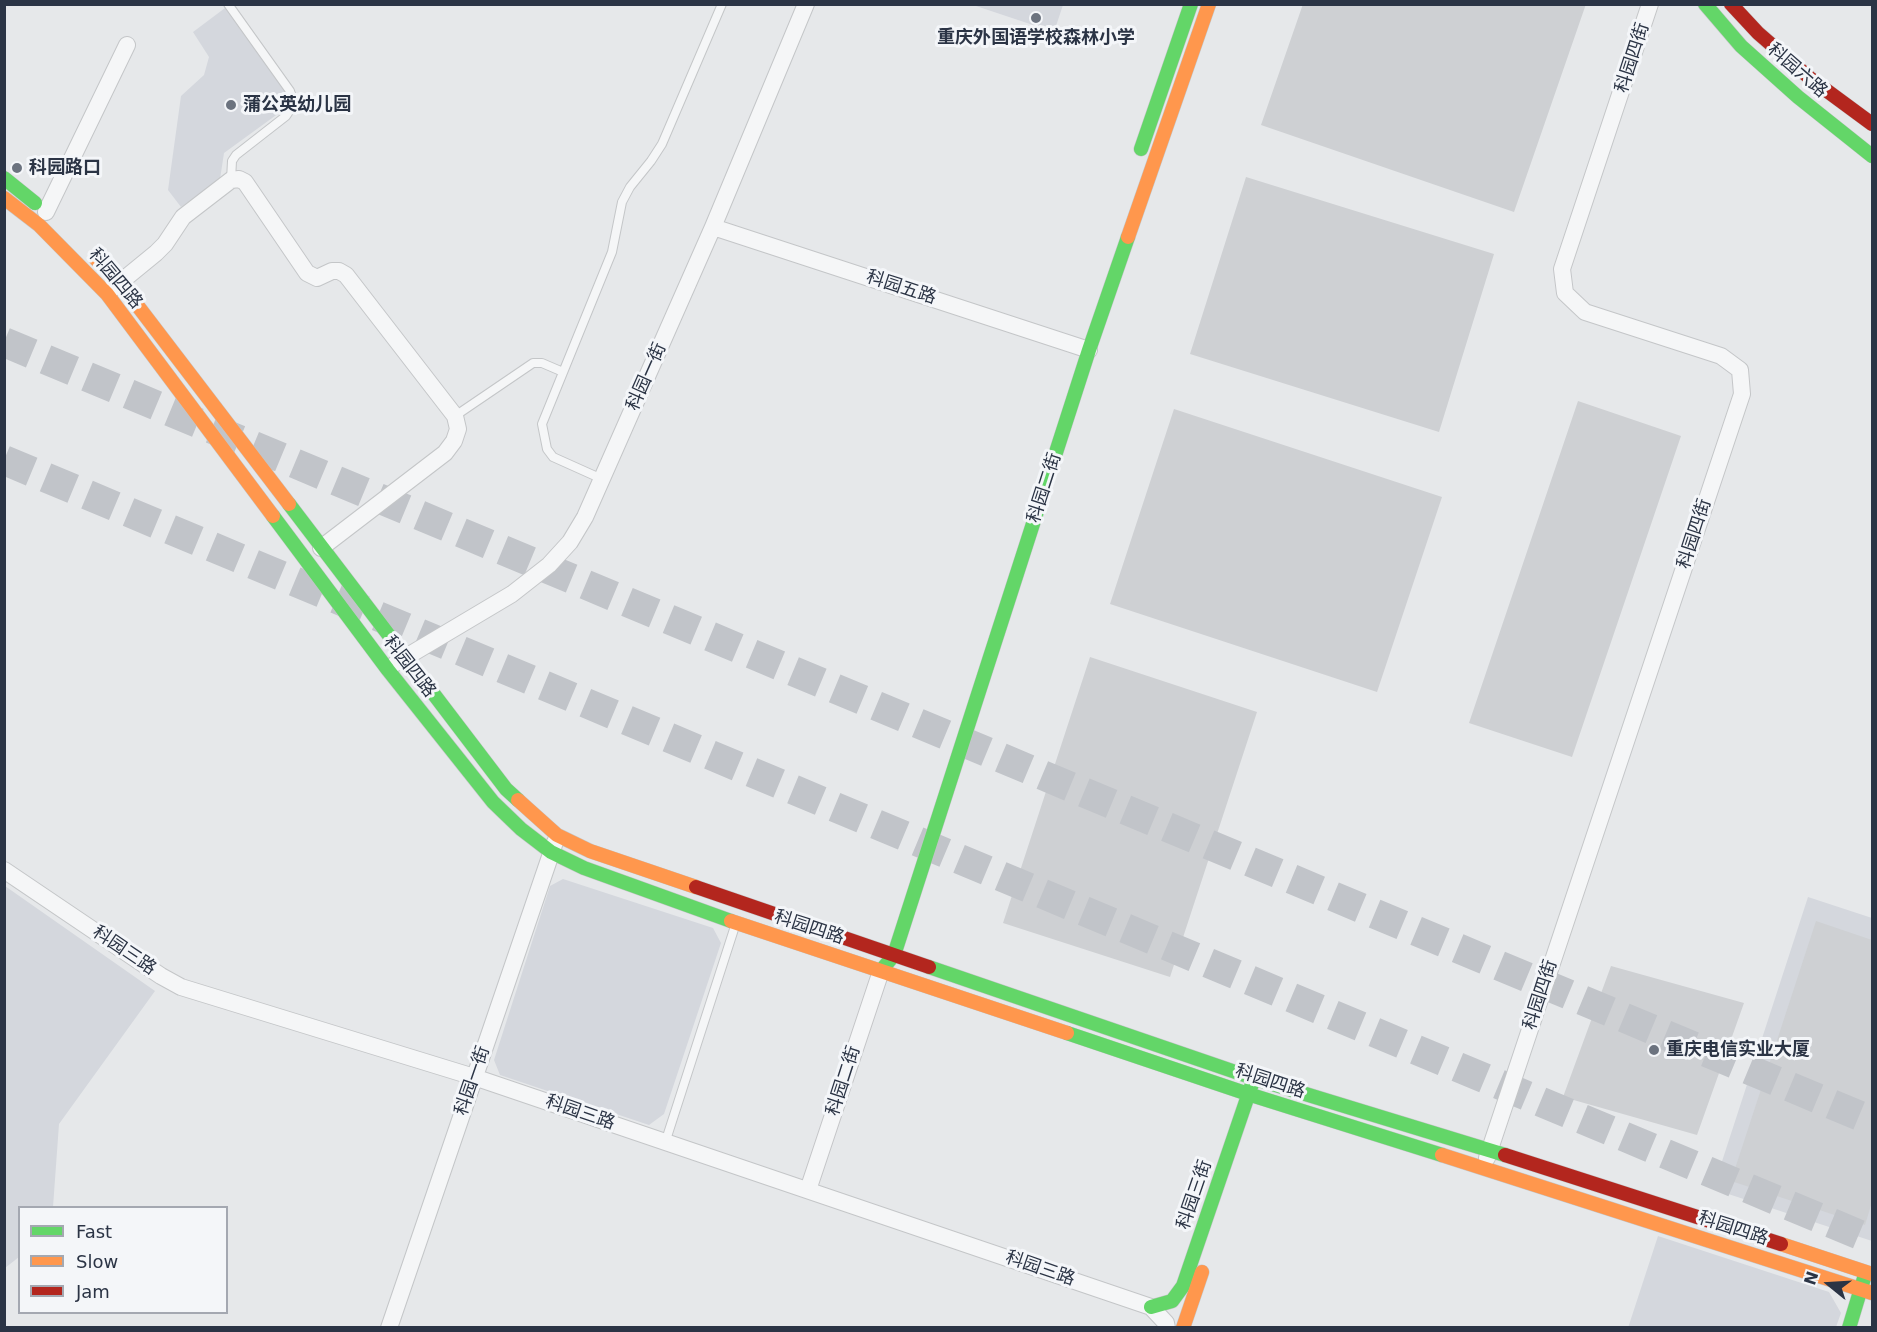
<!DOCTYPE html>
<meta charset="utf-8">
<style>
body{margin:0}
#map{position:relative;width:1877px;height:1332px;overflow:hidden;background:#e6e8ea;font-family:"DejaVu Sans",sans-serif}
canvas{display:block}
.frame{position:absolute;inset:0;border:6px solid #2b3445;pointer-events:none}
.legend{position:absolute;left:18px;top:1206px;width:210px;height:108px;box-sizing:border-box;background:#f4f6f9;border:2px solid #a4a8b1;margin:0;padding:8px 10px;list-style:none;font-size:18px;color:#2b3445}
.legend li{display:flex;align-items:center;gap:12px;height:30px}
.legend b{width:30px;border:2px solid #a4a8b1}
.north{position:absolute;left:1799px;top:1254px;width:60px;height:60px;-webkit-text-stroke:4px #f4f6f9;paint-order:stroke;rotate:288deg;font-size:16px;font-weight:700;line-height:24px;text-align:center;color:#2b3445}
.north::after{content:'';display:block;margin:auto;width:21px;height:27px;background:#2b3445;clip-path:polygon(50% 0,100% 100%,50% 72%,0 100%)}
</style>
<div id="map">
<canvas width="1877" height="1332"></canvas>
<div class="frame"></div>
<ul class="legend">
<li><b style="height:8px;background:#63d668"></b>Fast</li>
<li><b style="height:8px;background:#ff974d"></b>Slow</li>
<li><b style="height:8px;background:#b3261e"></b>Jam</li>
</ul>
<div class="north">N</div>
</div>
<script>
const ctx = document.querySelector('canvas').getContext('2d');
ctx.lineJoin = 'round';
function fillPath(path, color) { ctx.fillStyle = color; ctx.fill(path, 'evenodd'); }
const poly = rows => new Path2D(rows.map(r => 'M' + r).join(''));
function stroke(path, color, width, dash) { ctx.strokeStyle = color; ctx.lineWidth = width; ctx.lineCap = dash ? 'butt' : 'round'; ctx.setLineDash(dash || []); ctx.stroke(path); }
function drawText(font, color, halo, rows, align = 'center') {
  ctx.font = font + ' "DejaVu Sans","Noto Sans SC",sans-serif'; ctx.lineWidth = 6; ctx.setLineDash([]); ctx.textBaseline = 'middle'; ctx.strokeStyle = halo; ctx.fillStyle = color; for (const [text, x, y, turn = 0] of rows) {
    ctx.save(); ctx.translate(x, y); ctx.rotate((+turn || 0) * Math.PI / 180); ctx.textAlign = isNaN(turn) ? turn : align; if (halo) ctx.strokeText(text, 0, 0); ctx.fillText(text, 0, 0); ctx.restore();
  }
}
fillPath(poly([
 [973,5,1063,5,1054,32],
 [225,8,286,93,279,113,224,153,220,179,181,207,168,190,181,96,204,75,209,57,193,32],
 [563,879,713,928,721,943,664,1114,649,1125,500,1075,494,1060,550,886],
 [5,886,155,991,59,1124,53,1207,20,1208,19,1257,5,1268],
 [1808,897,1872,918,1872,1241,1713,1189],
 [1658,1236,1829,1292,1841,1313,1836,1327,1628,1328]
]), '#d4d7dd');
fillPath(poly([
 [1303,4,1586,4,1514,212,1261,125],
 [1246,177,1494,254,1439,432,1190,354],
 [1578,401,1681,436,1572,757,1469,723],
 [1174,409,1442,497,1377,692,1110,604],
 [1090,657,1257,712,1170,977,1003,923],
 [1816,921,1872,940,1872,1202,1865,1225,1731,1181],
 [1611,966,1744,1003,1697,1135,1563,1097]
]), '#ced0d3');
stroke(poly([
 [4,342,1872,1121],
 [4,460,1872,1240]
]), '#c1c4c9', 30, [30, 15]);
const lane = poly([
 [228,4,290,91,292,97,290,110,286,116,236,155,232,161,231,180],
 [455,416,533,363,542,363,563,372],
 [602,479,553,457,547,449,542,424,612,252,622,202,630,187,651,161,662,144,722,4],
 [665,1143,736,923]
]);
const street = poly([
 [46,212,127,45],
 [713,227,1089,350],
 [112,289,156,253,165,244,183,217,231,180,239,179,245,182,307,273,317,278,332,271,339,271,346,275,455,416,458,429,454,441,445,453,321,548],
 [396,663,512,594,549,565,570,542,585,517,713,227,806,4],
 [4,870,161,976,181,987,474,1077,1151,1307,1166,1323,1167,1328],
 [1487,1158,1742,394,1740,370,1721,356,1585,312,1565,293,1562,269,1650,4],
 [808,1190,881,971],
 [389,1328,555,842]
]);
const fast = poly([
 [1705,4,1741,46,1798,97,1872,156],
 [1141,149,1191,4],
 [4,178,35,203],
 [289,504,506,789,518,800],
 [273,516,388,670,493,802,521,829,551,852,584,868,731,921],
 [884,967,894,955,1089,350,1128,237],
 [929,967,1253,1078,1505,1155],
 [1067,1033,1248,1094,1442,1155],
 [1151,1307,1172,1301,1183,1286,1253,1081],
 [1849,1328,1865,1275]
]);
const slow = poly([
 [4,198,39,225,107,294,273,516],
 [1128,237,1209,4],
 [96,259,121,284,289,504],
 [518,800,557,835,590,851,696,887],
 [731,921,1067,1033],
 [1442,1155,1872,1293],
 [1781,1244,1872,1274],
 [1183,1328,1202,1272]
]);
const jam = poly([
 [1731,4,1758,33,1811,79,1872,124],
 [696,887,929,967],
 [1505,1155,1781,1244]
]);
stroke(lane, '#c4c6c8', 10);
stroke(street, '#c4c6c8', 18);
stroke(fast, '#c4c6c8', 15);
stroke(slow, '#c4c6c8', 15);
stroke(jam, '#c4c6c8', 15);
stroke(lane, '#f5f6f7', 8);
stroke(street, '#f5f6f7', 16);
stroke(fast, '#63d668', 14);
stroke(slow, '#ff974d', 14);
stroke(jam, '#b3261e', 14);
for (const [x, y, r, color] of [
 [1036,18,6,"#6c737f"],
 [231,105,6,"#6c737f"],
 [17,168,6,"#6c737f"],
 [1654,1050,6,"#6c737f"]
]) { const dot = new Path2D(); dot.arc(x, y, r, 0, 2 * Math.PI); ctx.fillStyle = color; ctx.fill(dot); stroke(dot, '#f4f6f9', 2); }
drawText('bold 18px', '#2b3445', '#f4f6f9', [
 ["重庆外国语学校森林小学",1036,38,"center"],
 ["蒲公英幼儿园",243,105],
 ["科园路口",29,168],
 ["重庆电信实业大厦",1666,1050]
], 'left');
drawText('18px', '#2b3445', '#f4f6f9', [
 ["科园四街",1633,58,-72],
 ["科园六路",1797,71,41],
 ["科园四路",115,279,50],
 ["科园五路",901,288,18],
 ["科园一街",647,377,-66],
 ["科园二街",1045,488,-72],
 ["科园四街",1695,534,-72],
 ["科园四路",409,667,52],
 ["科园四路",809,928,18],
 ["科园三路",124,951,34],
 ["科园四街",1541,995,-72],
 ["科园一街",473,1081,-71],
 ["科园二街",844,1081,-72],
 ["科园四路",1270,1082,18],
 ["科园三路",580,1113,19],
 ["科园三街",1195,1195,-71],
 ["科园四路",1733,1229,18],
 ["科园三路",1040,1269,19]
]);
</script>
